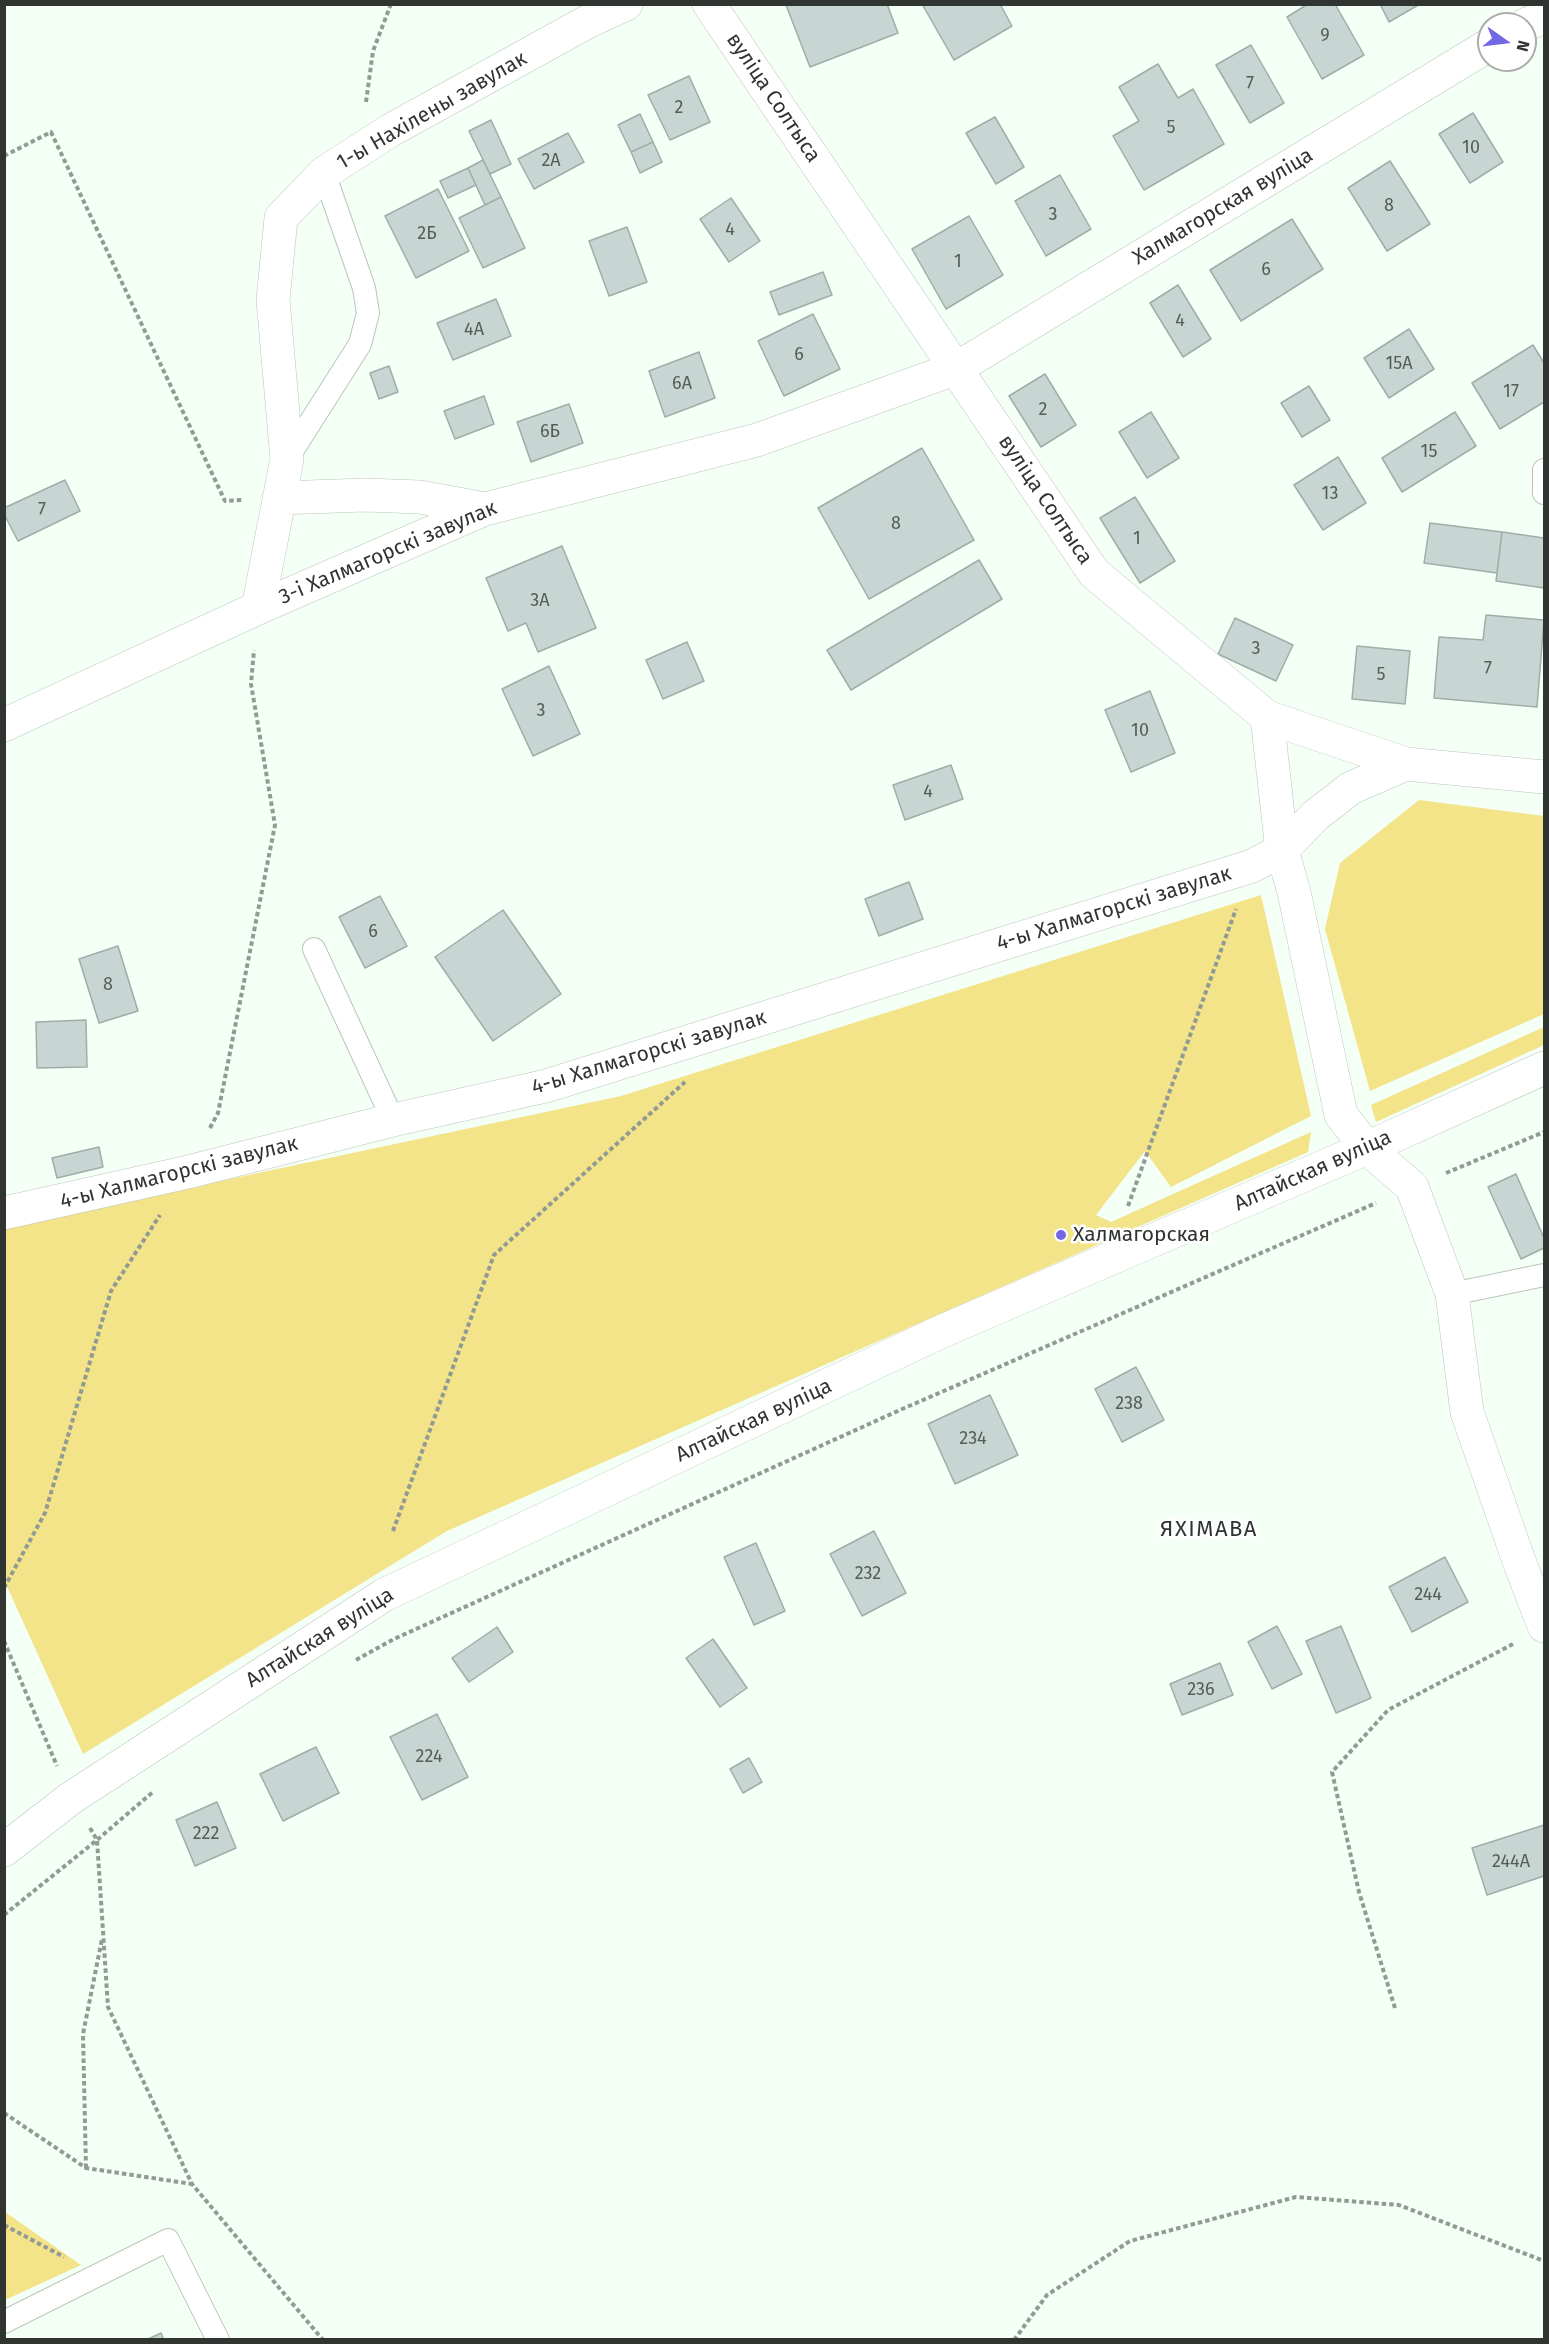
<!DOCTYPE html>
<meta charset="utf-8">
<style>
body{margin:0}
#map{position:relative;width:1549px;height:2344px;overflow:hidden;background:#f4fff6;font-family:"Fira Sans",sans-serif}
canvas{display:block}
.frame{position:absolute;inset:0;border:6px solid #303531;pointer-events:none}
.north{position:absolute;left:1477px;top:12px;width:60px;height:60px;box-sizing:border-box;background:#fff;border:2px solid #acaead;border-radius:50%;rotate:104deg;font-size:16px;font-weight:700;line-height:24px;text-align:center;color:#303531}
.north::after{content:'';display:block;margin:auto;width:21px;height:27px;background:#7368e3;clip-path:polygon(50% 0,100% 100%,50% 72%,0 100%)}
</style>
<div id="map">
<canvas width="1549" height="2344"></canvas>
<div class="frame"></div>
<div class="north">N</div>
</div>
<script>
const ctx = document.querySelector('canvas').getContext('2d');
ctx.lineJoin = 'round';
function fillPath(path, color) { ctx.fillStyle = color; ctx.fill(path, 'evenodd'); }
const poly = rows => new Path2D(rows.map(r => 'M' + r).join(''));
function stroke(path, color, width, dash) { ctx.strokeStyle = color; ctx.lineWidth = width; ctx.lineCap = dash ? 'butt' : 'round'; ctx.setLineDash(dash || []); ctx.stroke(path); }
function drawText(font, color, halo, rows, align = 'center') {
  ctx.font = font + ' "Fira Sans",sans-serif'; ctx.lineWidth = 5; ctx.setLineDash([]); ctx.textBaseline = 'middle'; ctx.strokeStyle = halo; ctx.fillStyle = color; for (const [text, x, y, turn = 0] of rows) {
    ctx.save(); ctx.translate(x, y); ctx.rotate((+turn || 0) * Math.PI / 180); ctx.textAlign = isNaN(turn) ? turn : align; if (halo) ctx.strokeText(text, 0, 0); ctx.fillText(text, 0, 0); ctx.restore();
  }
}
fillPath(poly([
 [1419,800,1544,816,1544,1014,1370,1091,1325,929,1340,863],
 [1261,895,1311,1116,1171,1187,1145,1151,1096,1215,1111,1222,1311,1132,1308,1152,447,1531,83,1754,5,1582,4,1227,621,1096],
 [1544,1027,1544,1045,1376,1122,1371,1105],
 [5,2212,81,2265,5,2300]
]), '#f3e389');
const building = poly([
 [887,4,898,33,810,67,786,5,887,4],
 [922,4,1000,4,1012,26,954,60,922,4],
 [1308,4,1335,4,1364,55,1322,79,1287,17,1308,4],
 [1380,4,1420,4,1389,22,1380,4],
 [1251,45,1284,103,1250,123,1216,65,1251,45],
 [1158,64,1178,98,1193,89,1224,144,1144,190,1113,136,1139,121,1119,87,1158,64],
 [689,76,710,122,670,140,648,95,689,76],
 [1473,113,1503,162,1470,183,1439,134,1473,113],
 [640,114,653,142,631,152,618,125,640,114],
 [995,117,1024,167,996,184,966,133,995,117],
 [491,120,511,164,490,174,469,131,491,120],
 [568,133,584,162,534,189,518,159,568,133],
 [653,142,662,162,640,173,631,152,653,142],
 [483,160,501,197,485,205,468,168,483,160],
 [1390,161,1430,224,1387,251,1348,188,1390,161],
 [468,168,476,185,448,198,440,181,468,168],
 [1060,175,1091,229,1046,256,1015,201,1060,175],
 [438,189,469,251,416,278,385,216,438,189],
 [501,197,525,248,483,268,459,218,501,197],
 [731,198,760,241,729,262,700,219,731,198],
 [969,216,1003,275,946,309,912,249,969,216],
 [1292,219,1323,269,1241,321,1210,270,1292,219],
 [627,227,647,282,609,296,589,241,627,227],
 [823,272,832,295,779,315,770,292,823,272],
 [1178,285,1211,339,1183,357,1150,303,1178,285],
 [496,299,511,336,453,360,437,323,496,299],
 [813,314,840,369,784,396,758,341,813,314],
 [1409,329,1434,369,1389,398,1364,358,1409,329],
 [1533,345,1544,363,1544,402,1500,429,1472,383,1533,345],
 [699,352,715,398,665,417,649,371,699,352],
 [389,366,398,392,379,399,370,373,389,366],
 [1045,374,1076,425,1041,447,1009,396,1045,374],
 [1309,386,1330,420,1302,437,1281,403,1309,386],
 [484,396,494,424,455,439,444,411,484,396],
 [569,404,583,443,531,462,517,422,569,404],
 [1151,412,1179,458,1147,478,1119,432,1151,412],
 [1455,412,1476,446,1402,492,1382,458,1455,412],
 [922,448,974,540,869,599,818,508,922,448],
 [1338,457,1366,503,1323,530,1294,485,1338,457],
 [65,480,80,511,18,541,4,514,4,508,65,480],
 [1135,497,1175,561,1140,583,1100,518,1135,497],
 [1430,523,1502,532,1497,573,1424,563,1430,523],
 [1502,532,1544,538,1544,588,1496,581,1502,532],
 [562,546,596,628,538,652,526,623,508,631,486,578,562,546],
 [979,560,1002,599,851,690,827,650,979,560],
 [1486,615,1544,620,1537,707,1434,698,1439,637,1483,640,1486,615],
 [1235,618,1293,645,1276,681,1218,654,1235,618],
 [687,642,704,681,663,699,646,660,687,642],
 [1357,646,1410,651,1405,704,1352,699,1357,646],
 [549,666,580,734,533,756,502,689,549,666],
 [1150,691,1175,753,1131,772,1105,710,1150,691],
 [951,765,963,799,905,820,893,785,951,765],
 [909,882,923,919,879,936,865,899,909,882],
 [380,896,407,946,365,968,339,917,380,896],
 [503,910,561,994,493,1041,435,957,503,910],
 [118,946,138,1011,99,1023,79,959,118,946],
 [86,1020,87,1067,37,1068,36,1022,86,1020],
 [99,1147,103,1167,57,1178,52,1158,99,1147],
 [1516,1174,1544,1238,1544,1248,1521,1259,1488,1187,1516,1174],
 [1136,1367,1164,1420,1122,1442,1095,1389,1136,1367],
 [990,1395,1018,1455,955,1484,928,1424,990,1395],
 [874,1531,906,1593,862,1616,830,1554,874,1531],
 [756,1543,785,1611,754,1625,724,1557,756,1543],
 [1445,1557,1468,1602,1412,1632,1389,1587,1445,1557],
 [1277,1626,1302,1674,1272,1689,1248,1642,1277,1626],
 [1341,1626,1371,1698,1336,1713,1306,1641,1341,1626],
 [497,1627,513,1652,469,1682,452,1658,497,1627],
 [713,1639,747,1688,720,1707,686,1658,713,1639],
 [1220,1663,1233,1695,1182,1715,1170,1684,1220,1663],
 [437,1714,468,1777,422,1800,390,1737,437,1714],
 [316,1747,339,1793,283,1821,260,1774,316,1747],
 [749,1758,762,1782,743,1793,730,1769,749,1758],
 [217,1802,236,1848,195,1866,176,1820,217,1802],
 [1544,1825,1544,1876,1487,1895,1472,1848,1544,1825],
 [161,2333,164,2340,146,2340,161,2333]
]);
fillPath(building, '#c7d6d2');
stroke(building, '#9fada9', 1.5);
const lane = poly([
 [287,459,360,344,368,313,364,288,324,173],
 [1544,470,1544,493],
 [314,949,393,1120],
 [1452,1294,1544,1275],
 [4,2322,168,2240,218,2340]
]);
const street = poly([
 [709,4,1094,573,1267,717,1406,764,1544,777],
 [1525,25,1544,17],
 [279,498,365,495,420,497,485,509],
 [258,608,287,459,273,300,281,218,324,173,391,130,587,22,626,4],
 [1267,717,1282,850,1294,892,1341,1115,1367,1148,1412,1187,1452,1294,1467,1412,1519,1561,1544,1626],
 [4,725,258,608,485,509,757,440,957,368,1489,45],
 [4,1213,188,1172,393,1120,546,1086,1252,866,1282,850,1316,815,1351,788,1406,764]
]);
const secondary = poly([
 [4,1850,71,1798,384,1595,938,1333,1367,1148,1544,1068]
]);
stroke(lane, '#bbc6bd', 24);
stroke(street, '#bbc6bd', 34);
stroke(secondary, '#bbc6bd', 34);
stroke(poly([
 [366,102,373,51,391,4],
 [4,156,51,132,225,501,243,500],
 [210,1128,218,1113,275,825,251,684,254,650],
 [1446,1173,1544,1132],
 [1128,1206,1236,909],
 [393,1531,494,1255,685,1082],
 [4,1588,45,1513,111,1291,160,1215],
 [4,1641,57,1766],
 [356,1660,394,1639,900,1410,1376,1203],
 [90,1828,97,1840,108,2007,192,2184,323,2340],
 [4,1915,97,1840,154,1791],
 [1395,2008,1359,1892,1332,1772,1388,1710,1513,1644],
 [4,2113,86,2168,192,2184],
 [86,2168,83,2034,102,1939],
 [4,2225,64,2257],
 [1014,2340,1047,2295,1130,2241,1296,2197,1399,2205,1544,2261]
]), '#929a94', 4, [4.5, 3]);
stroke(lane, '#fff', 22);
stroke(street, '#fff', 33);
stroke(secondary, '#fff', 33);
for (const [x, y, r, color] of [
 [1061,1235,6,"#7368e3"]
]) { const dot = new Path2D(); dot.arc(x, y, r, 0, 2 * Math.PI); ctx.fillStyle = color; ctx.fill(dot); stroke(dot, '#fff', 2); }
drawText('18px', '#565d59', null, [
 ["9",1325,36],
 ["7",1250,84],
 ["2",679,108],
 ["5",1171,128],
 ["10",1471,148],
 ["2А",551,161],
 ["8",1389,206],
 ["3",1053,215],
 ["4",730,230],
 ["2Б",427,234],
 ["1",958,262],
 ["6",1266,270],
 ["4",1180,321],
 ["4А",474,330],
 ["6",799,355],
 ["15А",1399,364],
 ["6А",682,384],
 ["17",1511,392],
 ["2",1043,410],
 ["6Б",550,432],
 ["15",1429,452],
 ["13",1330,494],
 ["7",42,510],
 ["8",896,524],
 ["1",1137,539],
 ["3А",540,601],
 ["3",1256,649],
 ["7",1488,669],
 ["5",1381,675],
 ["3",541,711],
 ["10",1140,731],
 ["4",928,792],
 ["6",373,932],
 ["8",108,985],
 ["238",1129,1404],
 ["234",973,1439],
 ["232",868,1574],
 ["244",1428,1595],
 ["236",1201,1690],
 ["224",429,1757],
 ["222",206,1834],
 ["244А",1511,1862]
]);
drawText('21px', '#303531', '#fff', [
 ["вуліца Солтыса",773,98,56],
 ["1-ы Нахілены завулак",432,111,-30],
 ["Халмагорская вуліца",1223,207,-31],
 ["вуліца Солтыса",1045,500,56],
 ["3-і Халмагорскі завулак",388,553,-23],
 ["4-ы Халмагорскі завулак",1114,909,-17],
 ["4-ы Халмагорскі завулак",649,1053,-17],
 ["Алтайская вуліца",1313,1171,-24],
 ["4-ы Халмагорскі завулак",179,1173,-14],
 ["Алтайская вуліца",754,1421,-25],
 ["Алтайская вуліца",320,1638,-32]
]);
drawText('21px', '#303531', '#fff', [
 ["Халмагорская",1073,1235]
], 'left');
ctx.letterSpacing = '1.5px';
drawText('22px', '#303531', '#fff', [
 ["ЯХІМАВА",1209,1530]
]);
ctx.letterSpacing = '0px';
</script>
